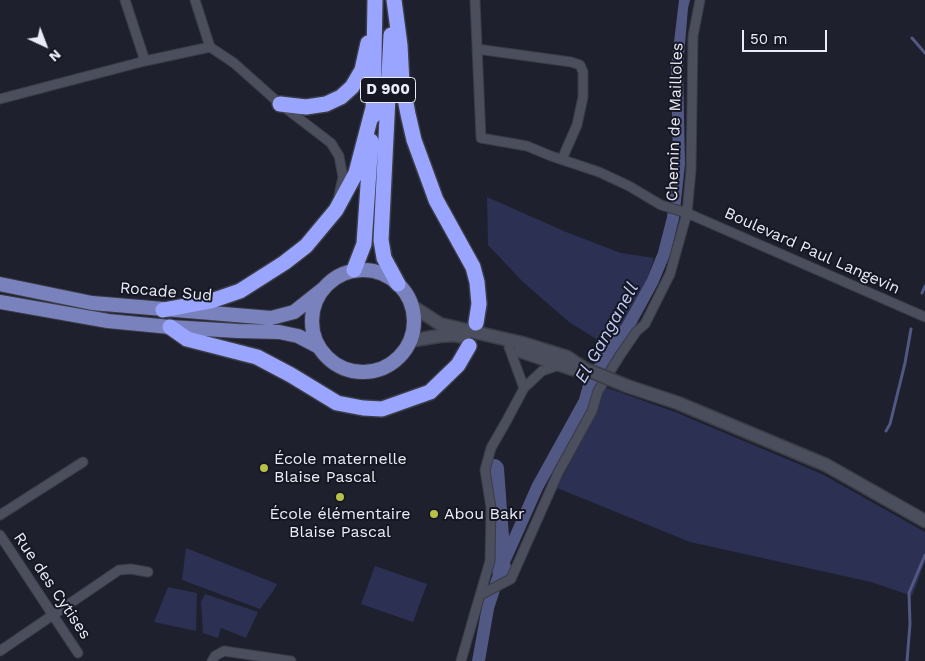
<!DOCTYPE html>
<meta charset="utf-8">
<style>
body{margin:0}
#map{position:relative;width:925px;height:661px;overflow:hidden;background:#1e202d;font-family:"Work Sans",sans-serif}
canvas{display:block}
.north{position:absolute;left:20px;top:20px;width:50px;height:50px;-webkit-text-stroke:4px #151723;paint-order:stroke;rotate:137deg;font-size:14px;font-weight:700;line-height:20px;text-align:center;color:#ebecf5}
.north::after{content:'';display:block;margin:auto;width:18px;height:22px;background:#ebecf5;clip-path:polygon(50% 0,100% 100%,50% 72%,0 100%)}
.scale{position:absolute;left:742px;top:30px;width:85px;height:22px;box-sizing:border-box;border:2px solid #ebecf5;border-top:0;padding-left:6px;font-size:15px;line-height:18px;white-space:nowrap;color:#ebecf5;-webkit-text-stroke:4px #151723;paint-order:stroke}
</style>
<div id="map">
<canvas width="925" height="661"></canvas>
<div class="north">N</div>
<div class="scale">50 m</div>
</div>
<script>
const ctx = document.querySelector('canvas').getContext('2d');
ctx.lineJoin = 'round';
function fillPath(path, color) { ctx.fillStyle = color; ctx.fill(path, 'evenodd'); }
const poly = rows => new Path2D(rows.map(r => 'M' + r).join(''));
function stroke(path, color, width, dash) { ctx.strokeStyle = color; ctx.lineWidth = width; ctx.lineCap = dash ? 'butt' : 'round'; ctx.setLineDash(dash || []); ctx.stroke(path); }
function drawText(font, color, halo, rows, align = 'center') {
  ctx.font = font + ' "Work Sans",sans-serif'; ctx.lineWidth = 4; ctx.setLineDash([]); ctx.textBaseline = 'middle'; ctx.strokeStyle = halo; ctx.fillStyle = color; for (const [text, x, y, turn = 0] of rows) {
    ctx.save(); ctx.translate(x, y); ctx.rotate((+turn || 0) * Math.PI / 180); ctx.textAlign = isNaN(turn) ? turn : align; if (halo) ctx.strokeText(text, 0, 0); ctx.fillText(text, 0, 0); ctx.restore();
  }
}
fillPath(poly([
 [487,197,566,232,621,253,654,258,647,279,622,324,606,345,569,322,523,282,488,245],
 [605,387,675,412,822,474,925,532,925,562,912,596,871,582,690,542,557,488,596,413],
 [186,548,277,584,274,590,260,609,182,580],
 [375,566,427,584,413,622,361,604],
 [168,587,197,593,196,631,154,622],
 [205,594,258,612,246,638,221,628,218,638,203,633,201,602]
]), '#2c3053');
fillPath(poly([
 [679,0,690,0,688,8,683,68,685,164,679,219,670,255,658,284,633,330,616,352,595,386,590,404,543,489,506,572,494,609,485,661,472,661,482,606,495,568,532,484,579,399,584,381,606,345,622,324,647,279,658,252,667,217,671,186,673,164,671,67]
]), '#525884');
stroke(poly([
 [912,38,925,53],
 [922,293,925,286],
 [886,431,890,424,905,363,911,329],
 [907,661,910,624,909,593,925,555]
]), '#525884', 3);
stroke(poly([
 [494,469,499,537,498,561,502,570]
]), '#525884', 20);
const street = poly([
 [125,0,145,61],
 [195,0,210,47],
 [475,0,481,138,527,146,551,156,599,172,629,186,661,205,687,213,925,317],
 [210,47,234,63,280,104,331,143,339,156,343,177,339,195],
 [477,49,571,62,580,65,583,72,583,97,577,125,562,159],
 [0,99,145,61,210,47],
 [509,347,524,388],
 [0,515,83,462],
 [0,535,78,653],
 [480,595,490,561,491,508,485,470,491,448,507,420,524,388,542,371,559,365],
 [0,651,119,570,131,569,148,572],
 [212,661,215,656,224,651,291,661],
 [461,661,480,595,511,579,558,473,592,411,598,391,619,357,636,332,645,324,670,274,687,213,691,170,693,36,700,0]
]);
const secondary = poly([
 [412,306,440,324,522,343,567,357,585,369],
 [409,341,439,336,454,335,465,337],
 [520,351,572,369,582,369],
 [627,386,678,403,826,465,925,521]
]);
const primary = poly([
 '312 321a51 51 0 1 1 102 0a51 51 0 1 1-102 0Z',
 [0,284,92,303,271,318,294,312,323,289],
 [0,302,108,321,170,327,238,331,279,332,298,336,319,347]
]);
const highway = poly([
 [394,0,400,45,402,83,408,114,414,140,436,200,473,267,477,282,479,304,476,323],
 [391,35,381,240,384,258,398,284],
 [280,104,306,107,326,104,341,97,352,87,362,70,368,43],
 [373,116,375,0],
 [354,270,364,244,371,141],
 [163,310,211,301,240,291,284,263,306,246,336,210,356,173,373,108],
 [170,327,187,339,257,357,291,375,337,403,363,408,382,409,430,392,458,365,469,346]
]);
stroke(street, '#3a3c46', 11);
stroke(secondary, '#3a3c46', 15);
stroke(primary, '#3a3c46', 16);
stroke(highway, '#3a3c46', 18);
stroke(street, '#4b4e5c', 9);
stroke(secondary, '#4b4e5c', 12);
stroke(primary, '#7a82bd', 14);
stroke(highway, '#99a5fe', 15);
const secondaryBridge = poly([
 [585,369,627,386]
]);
stroke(secondaryBridge, '#3a3c46', 15, []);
stroke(secondaryBridge, '#4b4e5c', 12);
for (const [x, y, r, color] of [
 [264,468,5,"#b8c147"],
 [340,497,5,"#b8c147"],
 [434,514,5,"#b8c147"]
]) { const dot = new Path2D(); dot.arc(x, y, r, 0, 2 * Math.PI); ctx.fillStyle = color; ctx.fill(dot); stroke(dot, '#151723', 2); }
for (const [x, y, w] of [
 [388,90,55]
]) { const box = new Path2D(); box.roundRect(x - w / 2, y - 12.5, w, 25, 4); ctx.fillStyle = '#151723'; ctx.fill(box); stroke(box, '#ebecf5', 1); }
drawText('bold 15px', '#ebecf5', null, [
 ["D 900",388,90]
]);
drawText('16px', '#ebecf5', '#151723', [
 ["Chemin de Mailloles",675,122,-88],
 ["Boulevard Paul Langevin",812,251,24],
 ["Rocade Sud",166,292,5],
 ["Rue des Cytises",52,586,56]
]);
drawText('16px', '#ebecf5', '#151723', [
 ["École maternelle",274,459],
 ["Blaise Pascal",274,477],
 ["École élémentaire",340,514,"center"],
 ["Blaise Pascal",340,532,"center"],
 ["Abou Bakr",444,514]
], 'left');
drawText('italic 18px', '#c1c9f4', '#151723', [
 ["El Ganganell",607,333,-61]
]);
</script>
